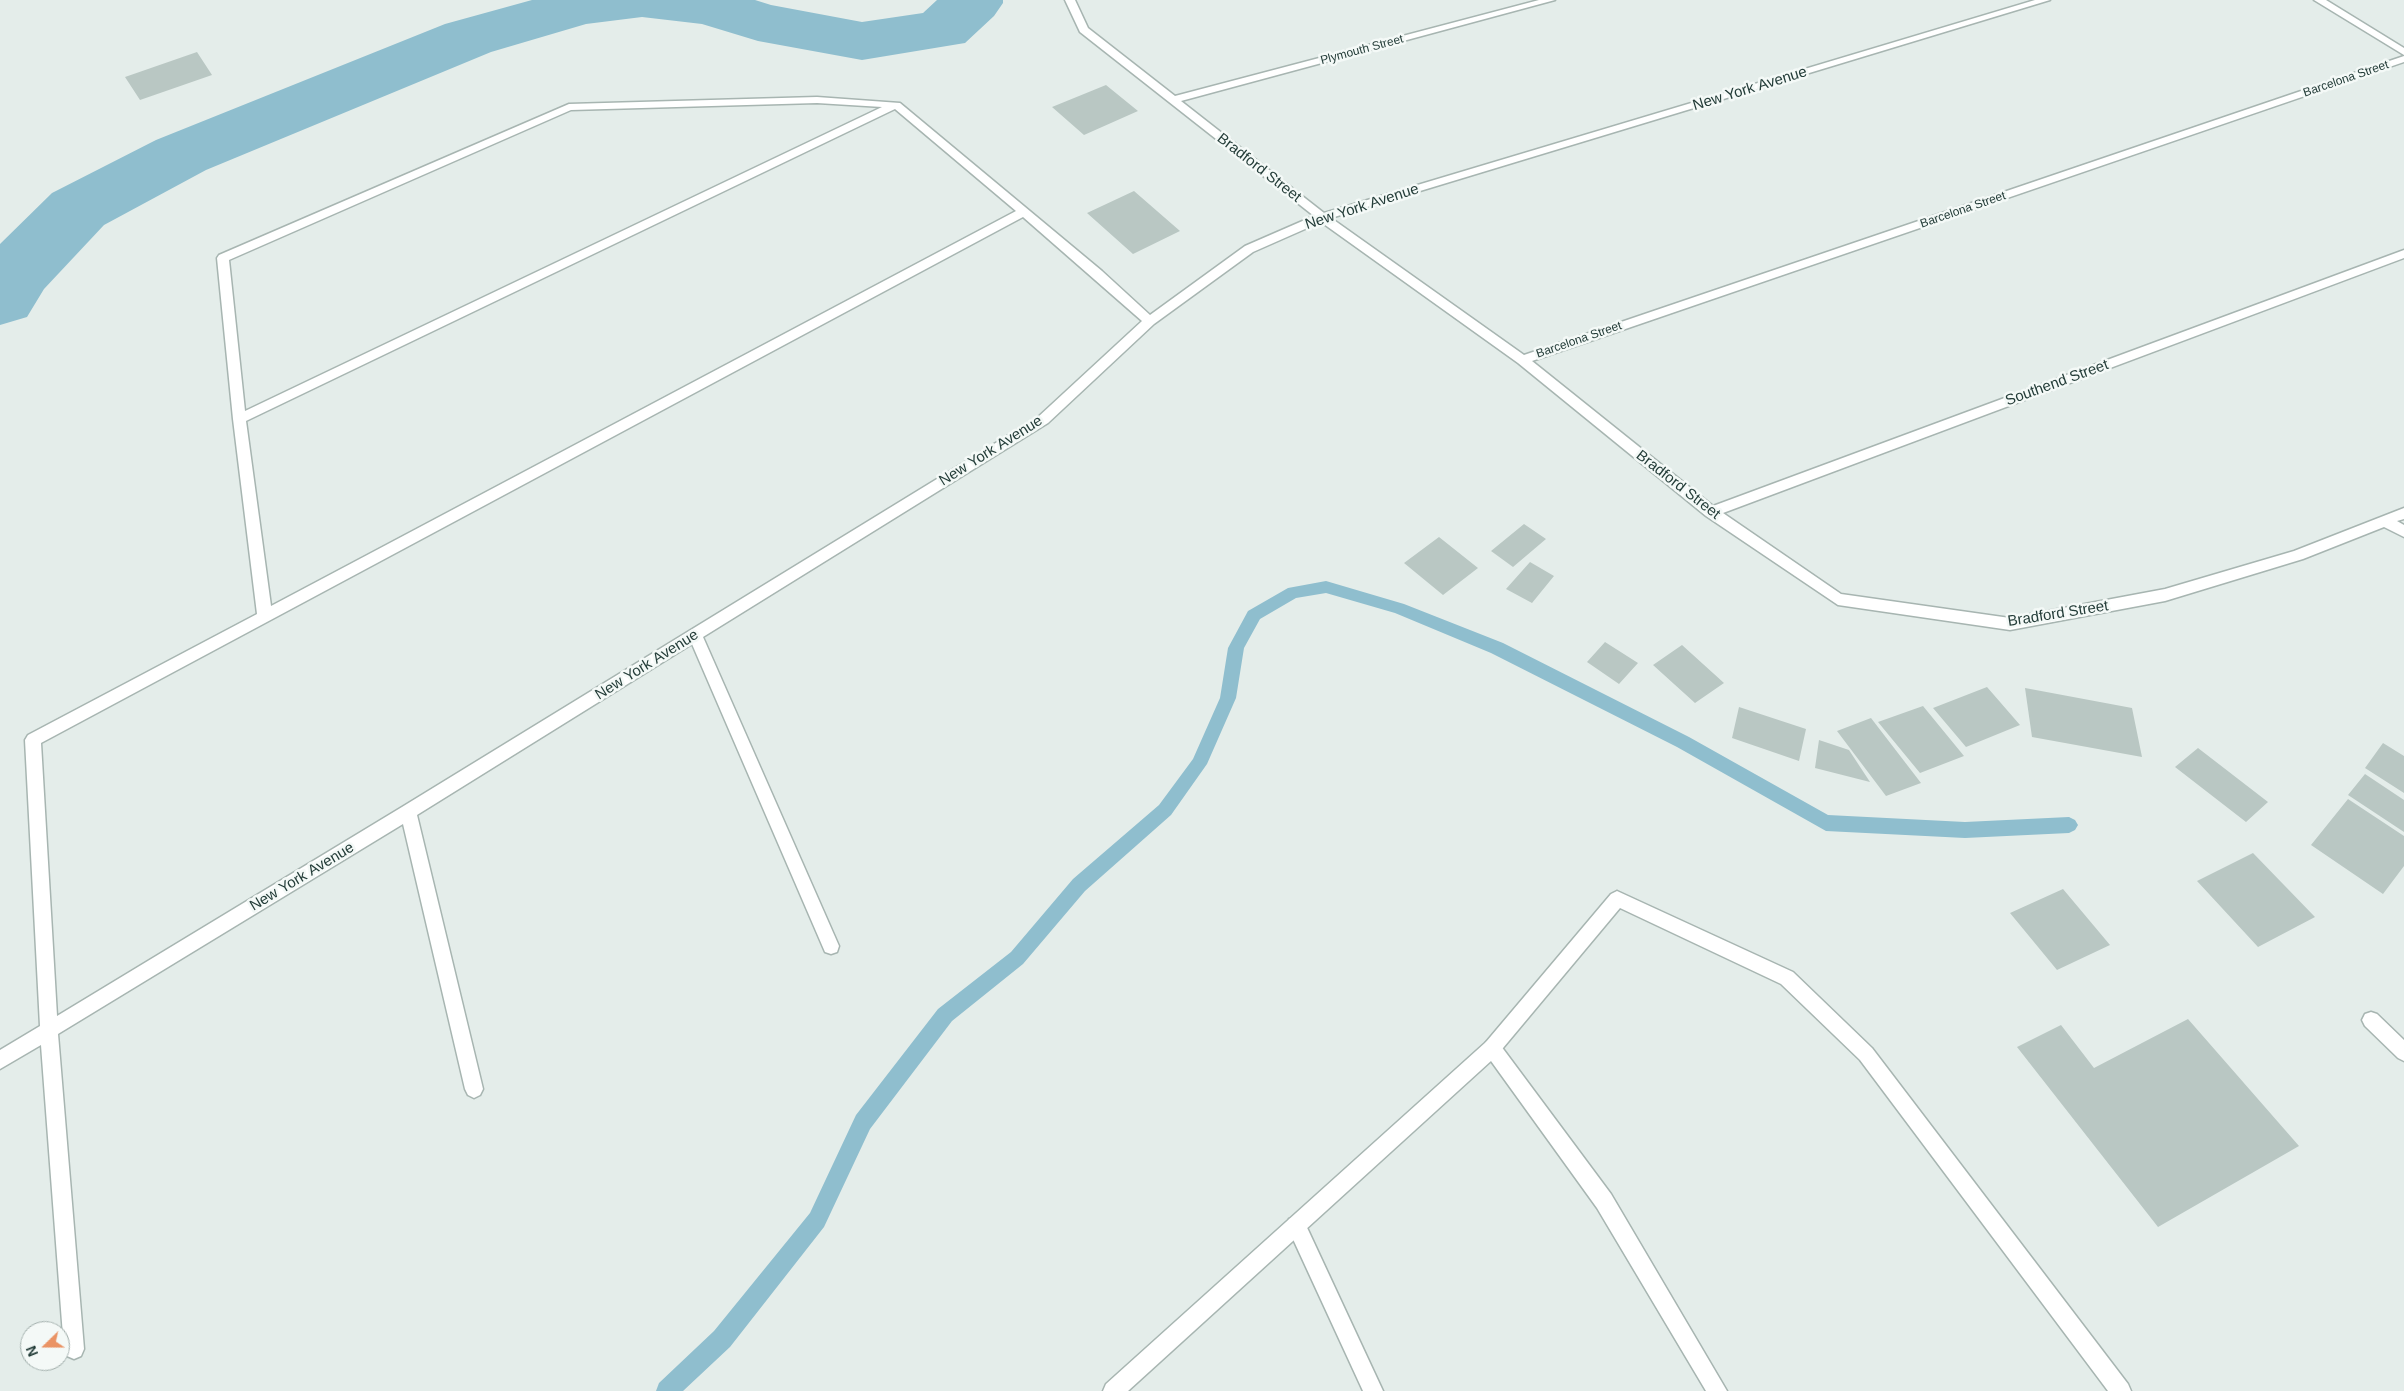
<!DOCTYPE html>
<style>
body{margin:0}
#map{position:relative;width:2404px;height:1391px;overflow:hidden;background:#e4edea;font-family:Arial,sans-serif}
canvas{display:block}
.north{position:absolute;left:20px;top:1321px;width:50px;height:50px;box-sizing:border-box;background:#f4f9f7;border:1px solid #a1aeab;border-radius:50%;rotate:248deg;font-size:14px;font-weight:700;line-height:20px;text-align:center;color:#243d39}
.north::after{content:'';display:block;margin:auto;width:18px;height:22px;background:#ea9364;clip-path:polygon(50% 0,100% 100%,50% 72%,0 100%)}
</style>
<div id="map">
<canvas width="2404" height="1391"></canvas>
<div class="north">N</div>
</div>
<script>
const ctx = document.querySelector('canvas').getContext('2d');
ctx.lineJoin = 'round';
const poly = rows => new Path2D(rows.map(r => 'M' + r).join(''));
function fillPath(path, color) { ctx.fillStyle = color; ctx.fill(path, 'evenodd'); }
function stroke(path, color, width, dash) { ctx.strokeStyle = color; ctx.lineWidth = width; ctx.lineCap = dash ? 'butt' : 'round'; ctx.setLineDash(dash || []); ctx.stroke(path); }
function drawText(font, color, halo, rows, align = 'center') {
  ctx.font = font + ' Arial,sans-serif'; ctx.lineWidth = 5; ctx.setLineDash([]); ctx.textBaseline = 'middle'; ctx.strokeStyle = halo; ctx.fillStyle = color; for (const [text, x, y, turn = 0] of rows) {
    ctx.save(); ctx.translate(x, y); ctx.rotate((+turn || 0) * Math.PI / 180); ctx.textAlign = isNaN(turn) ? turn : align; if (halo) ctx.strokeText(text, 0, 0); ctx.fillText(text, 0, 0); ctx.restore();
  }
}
fillPath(poly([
 [1326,581,1404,604,1503,643,1689,737,1828,815,1965,822,2069,817,2075,820,2078,825,2075,830,2069,833,1965,838,1826,831,1677,747,1491,653,1395,613,1326,593,1296,598,1260,619,1244,648,1236,698,1207,764,1171,815,1085,891,1023,964,952,1021,870,1129,824,1227,730,1347,683,1391,656,1391,659,1383,714,1331,810,1213,856,1115,938,1009,1011,952,1073,879,1159,805,1193,759,1220,698,1228,648,1248,611,1288,588,1326,581]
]), '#8fbece');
fillPath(poly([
 [532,0,755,0,771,5,862,22,923,13,937,0,1003,0,1003,3,994,16,965,43,862,60,758,41,702,24,642,17,586,24,491,52,206,170,104,225,44,289,27,317,0,325,0,244,52,193,156,140,445,24,532,0]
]), '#8fbece');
fillPath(poly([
 [197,52,212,75,140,100,125,77],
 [1106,85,1138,111,1084,135,1052,107],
 [1134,191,1180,231,1133,254,1087,213],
 [1524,524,1546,539,1513,567,1491,551],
 [1439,537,1478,568,1443,595,1404,563],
 [1530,562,1554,576,1532,603,1506,589],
 [1605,642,1638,663,1619,684,1587,662],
 [1682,645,1724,683,1695,703,1653,665],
 [1987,687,2020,725,1966,747,1933,708],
 [2025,688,2132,708,2142,757,2032,737],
 [1923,706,1964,756,1920,773,1878,722],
 [1739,707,1806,729,1799,761,1732,738],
 [1871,718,1921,783,1886,796,1837,731],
 [1819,740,1849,750,1870,782,1815,768],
 [2383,743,2404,756,2404,793,2365,768],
 [2198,748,2268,802,2246,822,2175,767],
 [2365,774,2404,800,2404,832,2348,795],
 [2348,799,2404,836,2404,866,2383,894,2311,845],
 [2253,853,2315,917,2258,947,2197,881],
 [2063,889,2110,945,2057,970,2010,913],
 [2188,1019,2299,1146,2158,1227,2017,1047,2061,1025,2094,1068]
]), '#b9c7c3');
const minor = poly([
 [1065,0,1075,0,1088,28,1175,96,1539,0,1555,0,1181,101,1324,213,2035,0,2050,0,1331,218,1524,355,2404,56,2404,62,1532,361,1713,506,2404,250,2404,258,1723,513,1841,594,2010,618,2165,589,2294,551,2404,508,2404,519,2397,521,2404,525,2404,537,2384,527,2303,559,2165,601,2010,630,1838,605,1706,516,1518,363,1321,222,1253,252,1154,324,1048,423,703,637,839,946,837,952,831,954,825,952,692,644,417,815,483,1089,480,1095,474,1098,468,1095,465,1089,403,824,58,1034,84,1349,81,1356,74,1359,67,1356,64,1349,41,1045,0,1069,0,1050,40,1026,25,740,28,735,257,614,233,419,217,258,219,255,569,104,817,97,900,103,1102,271,1150,315,1245,246,1314,216,1080,32,1065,0],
 [817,103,882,107,245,411,229,260,571,110,817,103],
 [895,109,1016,211,271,606,246,421,895,109],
 [1023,217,1142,321,1038,417,402,807,57,1016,41,743,1023,217],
 [2314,0,2326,0,2404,48,2404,55,2314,0],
 [1617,891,1793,972,1872,1048,2128,1384,2131,1391,2108,1391,1860,1060,1781,984,1620,908,1498,1054,1492,1057,1486,1054,1483,1048,1486,1042,1611,894,1617,891],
 [2371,1012,2377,1014,2404,1040,2404,1061,2398,1058,2365,1026,2362,1020,2365,1014,2371,1012],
 [1296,1217,1303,1219,1383,1391,1363,1391,1287,1226,1289,1219,1296,1217]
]);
const tertiary = poly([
 [1492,1039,1498,1042,1611,1194,1727,1391,1706,1391,1597,1208,1491,1061,1128,1391,1103,1391,1106,1384,1486,1042,1492,1039]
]);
stroke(minor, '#a7b5b1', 3);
stroke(tertiary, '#a7b5b1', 3);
fillPath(minor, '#fff');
fillPath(tertiary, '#fff');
drawText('12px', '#243d39', '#f4f9f7', [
 ["Plymouth Street",1362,50,-15],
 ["Barcelona Street",2346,79,-19],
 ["Barcelona Street",1963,210,-19],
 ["Barcelona Street",1579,340,-19]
]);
drawText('15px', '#243d39', '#f4f9f7', [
 ["New York Avenue",1750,89,-17],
 ["Bradford Street",1259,168,38],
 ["New York Avenue",1362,207,-18],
 ["Southend Street",2057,383,-20],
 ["New York Avenue",991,451,-32],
 ["Bradford Street",1678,485,38],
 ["Bradford Street",2058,614,-9],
 ["New York Avenue",647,665,-32],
 ["New York Avenue",302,877,-31]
]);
</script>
